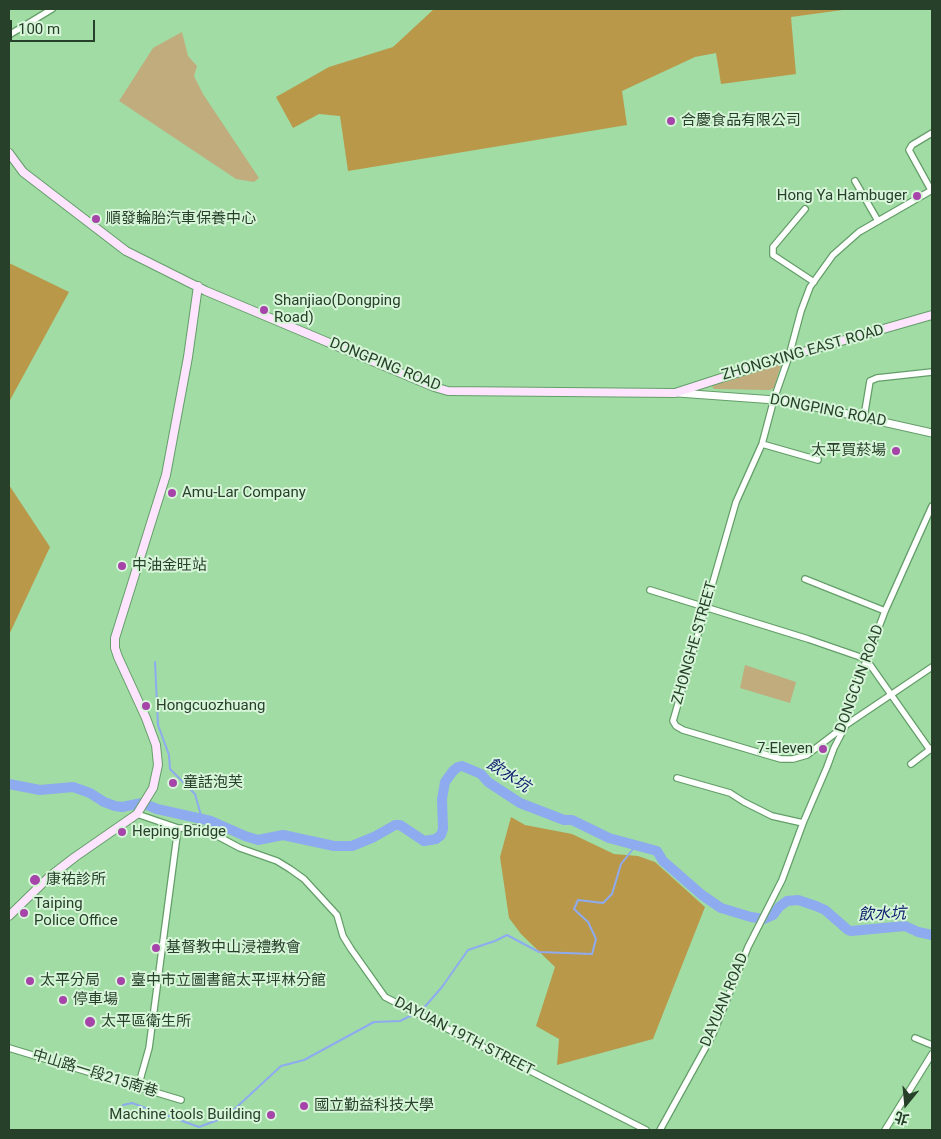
<!DOCTYPE html>
<meta charset="utf-8">
<style>
body{margin:0}
#map{position:relative;width:941px;height:1139px;overflow:hidden;background:#a0dca4;font-family:Roboto,"Noto Sans TC",sans-serif}
canvas{display:block}
.frame{position:absolute;inset:0;border:10px solid #274029;pointer-events:none}
.north{position:absolute;left:881px;top:1079px;width:50px;height:50px;-webkit-text-stroke:4px #d7f5d8;paint-order:stroke;rotate:197deg;font-size:14px;font-weight:700;line-height:20px;text-align:center;color:#274029}
.north::after{content:'';display:block;margin:auto;width:18px;height:22px;background:#274029;clip-path:polygon(50% 0,100% 100%,50% 72%,0 100%)}
.scale{position:absolute;left:10px;top:20px;width:85px;height:22px;box-sizing:border-box;border:2px solid #274029;border-top:0;padding-left:6px;font-size:15px;line-height:18px;white-space:nowrap;color:#274029;-webkit-text-stroke:4px #d7f5d8;paint-order:stroke}
</style>
<div id="map">
<canvas width="941" height="1139"></canvas>
<div class="frame"></div>
<div class="north">北</div>
<div class="scale">100 m</div>
</div>
<script>
const ctx = document.querySelector('canvas').getContext('2d');
ctx.lineJoin = 'round';
function fillPath(path, color) { ctx.fillStyle = color; ctx.fill(path, 'evenodd'); }
const poly = rows => new Path2D(rows.map(r => 'M' + r).join(''));
function stroke(path, color, width, dash) { ctx.strokeStyle = color; ctx.lineWidth = width; ctx.lineCap = dash ? 'butt' : 'round'; ctx.setLineDash(dash || []); ctx.stroke(path); }
function drawText(font, color, halo, rows, align = 'center') {
  ctx.font = font + ' Roboto,"Noto Sans TC",sans-serif'; ctx.lineWidth = 4; ctx.setLineDash([]); ctx.textBaseline = 'middle'; ctx.strokeStyle = halo; ctx.fillStyle = color; for (const [text, x, y, turn = 0] of rows) {
    ctx.save(); ctx.translate(x, y); ctx.rotate((+turn || 0) * Math.PI / 180); ctx.textAlign = isNaN(turn) ? turn : align; if (halo) ctx.strokeText(text, 0, 0); ctx.fillText(text, 0, 0); ctx.restore();
  }
}
fillPath(poly([
 [182,32,188,56,197,66,194,76,203,94,259,178,254,182,236,179,119,101,153,48],
 [778,365,781,366,779,371,774,388,770,390,714,389,712,386],
 [745,665,796,682,790,703,740,688]
]), '#c1ac7e');
fillPath(poly([
 [434,9,850,9,791,17,796,74,721,84,716,53,695,57,622,91,627,125,348,171,340,116,319,114,293,128,276,97,329,67,393,47],
 [9,263,69,292,9,402],
 [9,485,50,547,9,635],
 [511,817,525,825,572,834,614,854,638,856,655,862,705,907,653,1039,557,1065,559,1039,536,1026,555,967,521,934,509,918,500,857]
]), '#b9984a');
stroke(poly([
 [155,662,158,725,169,755,170,769,195,794,202,819],
 [422,1010,442,987,468,950,495,941,507,935,539,952,592,954,596,939,588,922,574,909,578,900,603,903,612,894,621,864,637,844],
 [123,1105,132,1103,199,1127,226,1117,281,1066,304,1060,374,1022,400,1021,412,1015]
]), '#8eabef', 2);
stroke(poly([
 [9,784,40,790,73,787,90,793,104,802,115,806,122,807,142,803,157,809,211,821,245,836,258,840,283,835,334,846,352,846,374,837,395,825,400,825,424,841,436,839,441,835,443,829,442,799,445,782,453,771,458,767,462,766,481,774,488,782,520,803,564,820,572,820,609,838,657,851,663,861,702,895,721,908,751,917,764,919,773,915,779,907,787,901,798,900,816,906,825,910,848,930,851,931,905,926,918,932,932,935]
]), '#8eabef', 10);
const minor = poly([
 [9,35,52,9],
 [855,181,878,221],
 [931,190,909,150,912,145,932,133],
 [932,190,859,232,833,255,810,287,801,311,789,356,774,399,762,444,736,502,673,721,676,726,683,730,767,755,781,759,793,759,807,755,846,725,932,667],
 [805,209,773,247,773,255,814,282],
 [864,417,870,381,877,378,932,372],
 [762,444,818,460],
 [805,579,885,611],
 [650,590,808,639,866,659,930,750],
 [911,764,932,748],
 [677,778,730,793,744,802,772,816,803,823],
 [137,814,178,828,196,828,210,832,240,848,277,861,290,869,304,879,337,915,343,936,351,949,385,997,646,1130],
 [915,1038,932,1045],
 [9,1048,181,1100],
 [138,1087,149,1048,178,828],
 [660,1130,713,1034,748,947,782,880,803,823,827,767,834,748,846,725,845,716,885,611,932,506],
 [885,1130,932,1054]
]);
const tertiary = poly([
 [678,393,789,401,932,433]
]);
const secondary = poly([
 [9,153,23,172,126,251,206,291,434,387,448,391,675,393,789,356,932,315],
 [9,916,49,877,75,857,137,814,153,788,158,765,156,745,146,718,118,657,115,648,115,638,166,475,188,357,198,286]
]);
stroke(minor, '#649e69', 8);
stroke(tertiary, '#649e69', 9);
stroke(secondary, '#649e69', 10);
stroke(minor, '#fff', 5.5);
stroke(tertiary, '#fff', 7);
stroke(secondary, '#fee4fe', 8);
for (const [x, y, r, color] of [
 [671,121,5,"#a644aa"],
 [917,196,5,"#a644aa"],
 [96,219,5,"#a644aa"],
 [264,310,5,"#a644aa"],
 [896,451,5,"#a644aa"],
 [172,493,5,"#a644aa"],
 [122,566,5,"#a644aa"],
 [146,706,5,"#a644aa"],
 [823,749,5,"#a644aa"],
 [173,783,5,"#a644aa"],
 [122,832,5,"#a644aa"],
 [35,880,6,"#a644aa"],
 [24,913,5,"#a644aa"],
 [156,948,5,"#a644aa"],
 [30,981,5,"#a644aa"],
 [121,981,5,"#a644aa"],
 [63,1000,5,"#a644aa"],
 [90,1022,6,"#a644aa"],
 [304,1106,5,"#a644aa"],
 [271,1115,5,"#a644aa"]
]) { const dot = new Path2D(); dot.arc(x, y, r, 0, 2 * Math.PI); ctx.fillStyle = color; ctx.fill(dot); stroke(dot, '#d7f5d8', 2); }
drawText('15px', '#274029', '#d7f5d8', [
 ["合慶食品有限公司",681,121],
 ["Hong Ya Hambuger",907,196,"right"],
 ["順發輪胎汽車保養中心",106,219],
 ["Shanjiao(Dongping",274,301],
 ["Road)",274,318],
 ["太平買菸場",886,451,"right"],
 ["Amu-Lar Company",182,493],
 ["中油金旺站",132,566],
 ["Hongcuozhuang",156,706],
 ["7-Eleven",813,749,"right"],
 ["童話泡芙",183,783],
 ["Heping Bridge",132,832],
 ["康祐診所",46,880],
 ["Taiping",34,904],
 ["Police Office",34,921],
 ["基督教中山浸禮教會",166,948],
 ["太平分局",40,981],
 ["臺中市立圖書館太平坪林分館",131,981],
 ["停車場",73,1000],
 ["太平區衛生所",101,1022],
 ["國立勤益科技大學",314,1106],
 ["Machine tools Building",261,1115,"right"]
], 'left');
drawText('15px', '#274029', '#d7f5d8', [
 ["ZHONGXING EAST ROAD",803,353,-16],
 ["DONGPING ROAD",385,365,22],
 ["DONGPING ROAD",828,411,11],
 ["ZHONGHE STREET",695,643,-74],
 ["DONGCUN ROAD",860,679,-70],
 ["DAYUAN ROAD",725,1000,-67],
 ["DAYUAN 19TH STREET",464,1037,27],
 ["中山路一段215南巷",95,1074,17]
]);
drawText('italic 16px', '#0f236f', '#d7f5d8', [
 ["飲水坑",508,776,33],
 ["飲水坑",882,915,-2]
]);
</script>
